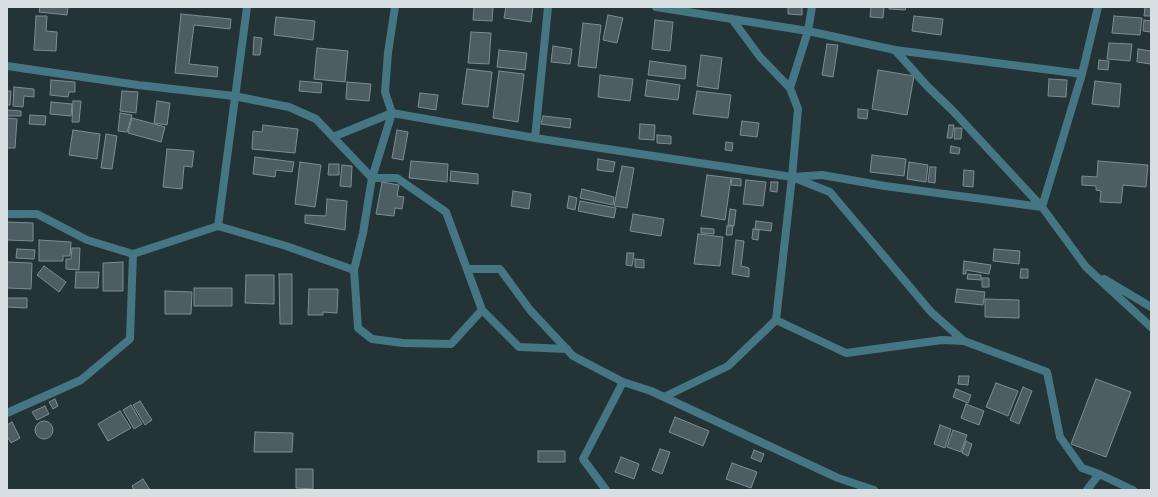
<!DOCTYPE html>
<style>
body{margin:0}
#map{position:relative;width:1158px;height:497px;overflow:hidden;background:#243336;font-family:Commissioner,sans-serif}
canvas{display:block}
.frame{position:absolute;inset:0;border:8px solid #d7dfe2;pointer-events:none}
</style>
<div id="map">
<canvas width="1158" height="497"></canvas>
<div class="frame"></div>
</div>
<script>
const ctx = document.querySelector('canvas').getContext('2d');
ctx.lineJoin = 'round';
function fillPath(path, color) { ctx.fillStyle = color; ctx.fill(path, 'evenodd'); }
const poly = rows => new Path2D(rows.map(r => 'M' + r).join(''));
function stroke(path, color, width, dash) { ctx.strokeStyle = color; ctx.lineWidth = width; ctx.lineCap = dash ? 'butt' : 'round'; ctx.setLineDash(dash || []); ctx.stroke(path); }
const building = poly([
 [40,7,68,7,67,15,39,12,40,7],
 [474,7,493,7,492,21,473,20,474,7],
 [506,7,533,7,531,22,504,18,506,7],
 [788,7,802,7,802,15,788,14,788,7],
 [871,7,884,7,883,18,870,17,871,7],
 [889,7,906,7,905,10,889,9,889,7],
 [1145,7,1151,7,1151,16,1144,16,1145,7],
 [181,14,231,19,230,29,194,25,189,64,218,67,217,77,175,73,181,14],
 [608,15,623,18,617,43,603,40,608,15],
 [36,16,47,16,46,31,57,32,56,51,34,50,36,16],
 [914,16,943,19,941,35,912,31,914,16],
 [1114,16,1142,18,1140,35,1112,33,1114,16],
 [276,17,315,21,313,40,274,35,276,17],
 [655,20,673,22,670,51,652,49,655,20],
 [1144,20,1151,21,1151,32,1143,31,1144,20],
 [583,23,601,25,596,68,578,66,583,23],
 [471,32,491,33,489,64,468,63,471,32],
 [254,37,262,38,260,55,253,55,254,37],
 [1109,43,1132,44,1130,61,1107,59,1109,43],
 [827,44,838,45,833,77,822,75,827,44],
 [553,46,572,49,570,64,551,62,553,46],
 [317,48,348,51,345,82,314,79,317,48],
 [1138,49,1151,51,1151,64,1137,62,1138,49],
 [499,50,527,53,525,70,497,67,499,50],
 [701,55,722,58,718,89,697,86,701,55],
 [1099,60,1109,61,1108,70,1098,69,1099,60],
 [650,61,686,66,685,79,648,75,650,61],
 [467,69,492,72,488,107,462,104,467,69],
 [878,70,914,76,907,115,872,109,878,70],
 [499,71,524,74,518,122,493,118,499,71],
 [600,75,633,79,630,101,598,97,600,75],
 [1049,79,1067,80,1066,97,1048,96,1049,79],
 [51,80,75,82,75,92,69,92,68,97,50,95,51,80],
 [647,80,680,85,678,100,645,96,647,80],
 [300,81,322,83,321,93,299,91,300,81],
 [1095,81,1121,84,1119,107,1092,104,1095,81],
 [347,82,371,84,369,101,346,99,347,82],
 [14,87,34,89,34,97,24,96,23,107,13,106,14,87],
 [7,91,11,91,10,105,7,105,7,91],
 [122,91,138,92,136,113,120,111,122,91],
 [697,91,731,95,728,118,693,114,697,91],
 [420,93,438,95,436,110,418,107,420,93],
 [73,101,81,101,79,122,72,122,73,101],
 [157,101,170,103,167,125,154,123,157,101],
 [51,102,72,104,71,116,50,114,51,102],
 [858,109,868,110,867,119,858,118,858,109],
 [7,110,21,111,21,116,7,116,7,110],
 [120,113,132,115,127,132,118,131,120,113],
 [30,115,46,116,45,125,29,124,30,115],
 [543,116,571,119,570,128,541,124,543,116],
 [7,118,17,119,15,148,7,148,7,118],
 [132,118,165,127,161,142,128,133,132,118],
 [742,121,759,123,757,137,740,135,742,121],
 [640,124,655,125,654,140,639,139,640,124],
 [263,125,298,129,295,153,252,149,253,131,262,132,263,125],
 [949,125,954,125,952,138,947,138,949,125],
 [955,128,962,128,961,139,954,139,955,128],
 [73,130,100,134,97,159,69,155,73,130],
 [397,130,408,132,403,160,392,158,397,130],
 [106,134,117,136,112,169,101,168,106,134],
 [657,135,671,136,671,144,657,143,657,135],
 [726,142,733,143,732,151,725,150,726,142],
 [951,146,960,148,959,154,950,153,951,146],
 [167,149,194,151,192,167,184,166,182,189,163,187,167,149],
 [872,155,906,159,904,176,870,172,872,155],
 [255,157,294,162,292,172,276,170,275,177,253,174,255,157],
 [598,159,615,162,613,172,597,170,598,159],
 [411,161,448,164,447,182,409,178,411,161],
 [1098,161,1148,165,1146,187,1123,185,1121,203,1100,202,1101,191,1096,190,1096,186,1082,185,1082,176,1097,177,1098,161],
 [300,162,321,165,315,207,295,204,300,162],
 [909,162,928,165,926,182,907,179,909,162],
 [329,164,339,164,339,175,328,175,329,164],
 [342,165,352,166,351,187,340,186,342,165],
 [622,166,634,168,627,208,614,206,622,166],
 [930,167,936,167,935,183,928,182,930,167],
 [964,170,974,171,973,187,963,186,964,170],
 [451,171,478,174,478,184,450,181,451,171],
 [707,175,731,178,725,220,701,216,707,175],
 [732,178,741,179,741,186,731,185,732,178],
 [746,180,766,182,763,206,743,204,746,180],
 [382,182,399,185,397,196,404,197,402,209,395,208,394,216,376,214,382,182],
 [771,182,778,182,777,192,770,191,771,182],
 [582,189,614,197,613,205,580,198,582,189],
 [513,191,531,194,529,209,511,206,513,191],
 [569,196,577,198,575,210,567,208,569,196],
 [327,199,347,201,345,230,305,223,305,215,326,216,327,199],
 [580,201,616,208,614,218,578,211,580,201],
 [730,209,736,210,734,226,728,225,730,209],
 [633,214,664,219,661,236,630,231,633,214],
 [756,221,772,223,771,231,755,229,756,221],
 [7,222,33,223,33,241,7,240,7,222],
 [727,226,733,226,732,235,726,235,727,226],
 [701,228,714,229,714,234,701,233,701,228],
 [753,229,759,230,758,240,752,239,753,229],
 [698,234,723,237,720,266,694,264,698,234],
 [39,240,71,242,70,256,63,256,63,261,39,261,39,240],
 [736,240,744,241,741,266,749,268,749,277,732,274,736,240],
 [72,248,80,248,79,270,66,269,66,259,71,259,72,248],
 [17,249,35,250,34,259,16,258,17,249],
 [994,249,1020,251,1019,264,993,261,994,249],
 [627,253,634,253,632,266,626,265,627,253],
 [635,259,644,260,644,268,635,267,635,259],
 [964,261,991,265,989,274,966,270,966,274,963,274,964,261],
 [7,262,32,263,31,289,7,288,7,262],
 [123,262,123,291,103,291,103,263,123,262],
 [44,266,66,282,59,292,37,275,44,266],
 [1021,269,1028,269,1028,278,1020,278,1021,269],
 [76,272,99,272,98,288,75,288,76,272],
 [279,274,292,274,292,324,280,324,279,274],
 [968,274,981,275,981,280,967,279,968,274],
 [246,275,274,275,274,304,245,303,246,275],
 [982,278,989,278,989,287,982,287,982,278],
 [194,288,232,288,232,306,194,306,194,288],
 [309,289,338,289,337,313,323,312,323,315,308,315,309,289],
 [957,289,985,292,983,305,955,302,957,289],
 [165,291,192,292,191,314,165,314,165,291],
 [7,298,27,298,27,308,7,307,7,298],
 [985,299,1019,300,1019,318,985,317,985,299],
 [959,376,969,376,968,385,958,384,959,376],
 [1096,379,1131,392,1106,457,1071,444,1096,379],
 [996,383,1018,391,1008,416,986,407,996,383],
 [1023,387,1032,391,1019,424,1010,420,1023,387],
 [956,389,971,395,968,403,953,397,956,389],
 [55,399,58,406,53,409,49,402,55,399],
 [140,401,152,420,145,425,133,405,140,401],
 [966,404,984,411,979,425,961,418,966,404],
 [131,405,142,424,134,429,123,410,131,405],
 [45,406,49,414,37,420,32,412,45,406],
 [120,411,131,428,108,441,98,424,120,411],
 [675,417,709,431,703,446,669,432,675,417],
 '35 430a9 9 0 1 1 18 0a9 9 0 1 1-18 0Z',
 [12,422,20,438,11,443,7,436,7,425,12,422],
 [940,425,951,429,945,448,934,444,940,425],
 [953,430,967,435,961,452,947,447,953,430],
 [255,432,293,433,292,452,254,452,255,432],
 [966,441,972,444,968,456,962,453,966,441],
 [660,449,670,452,662,474,652,470,660,449],
 [754,450,764,454,761,462,751,458,754,450],
 [538,451,565,451,565,462,538,462,538,451],
 [621,457,639,464,634,479,615,472,621,457],
 [732,463,757,472,751,488,726,479,732,463],
 [296,469,313,469,313,489,296,488,296,469],
 [143,479,150,490,134,490,132,486,143,479]
]);
fillPath(building, '#4e5d61');
stroke(building, '#7d8d92', 1);
stroke(poly([
 [395,7,388,53,385,92,392,113,535,138,792,177,776,320,728,366,664,397],
 [656,7,808,31,895,50,1082,74],
 [812,7,808,31,790,88,798,109,792,177,830,192,931,312,964,341],
 [732,19,760,57,790,88],
 [895,50,927,86,953,111,1042,207,1086,267,1151,327],
 [7,66,138,85,234,96,289,107,316,119,372,178,363,233,354,270],
 [333,137,392,113,372,178,397,178,446,212,482,310,519,347,567,349],
 [535,138,548,7],
 [792,177,822,175,885,186,1042,207,1082,74,1098,7],
 [7,214,37,214,87,240,133,254,218,226,286,246,354,270,358,328,372,339,403,343,451,344,482,310],
 [218,226,247,7],
 [468,269,500,269,530,310,573,356,623,382],
 [1104,279,1151,307],
 [776,320,846,353,942,340,964,341,1047,372,1060,437,1082,468,1099,474],
 [7,413,81,380,130,339,133,254],
 [606,490,583,459,623,382,651,391,838,478,874,490],
 [1087,490,1099,474,1133,490]
]), '#447683', 8);
</script>
